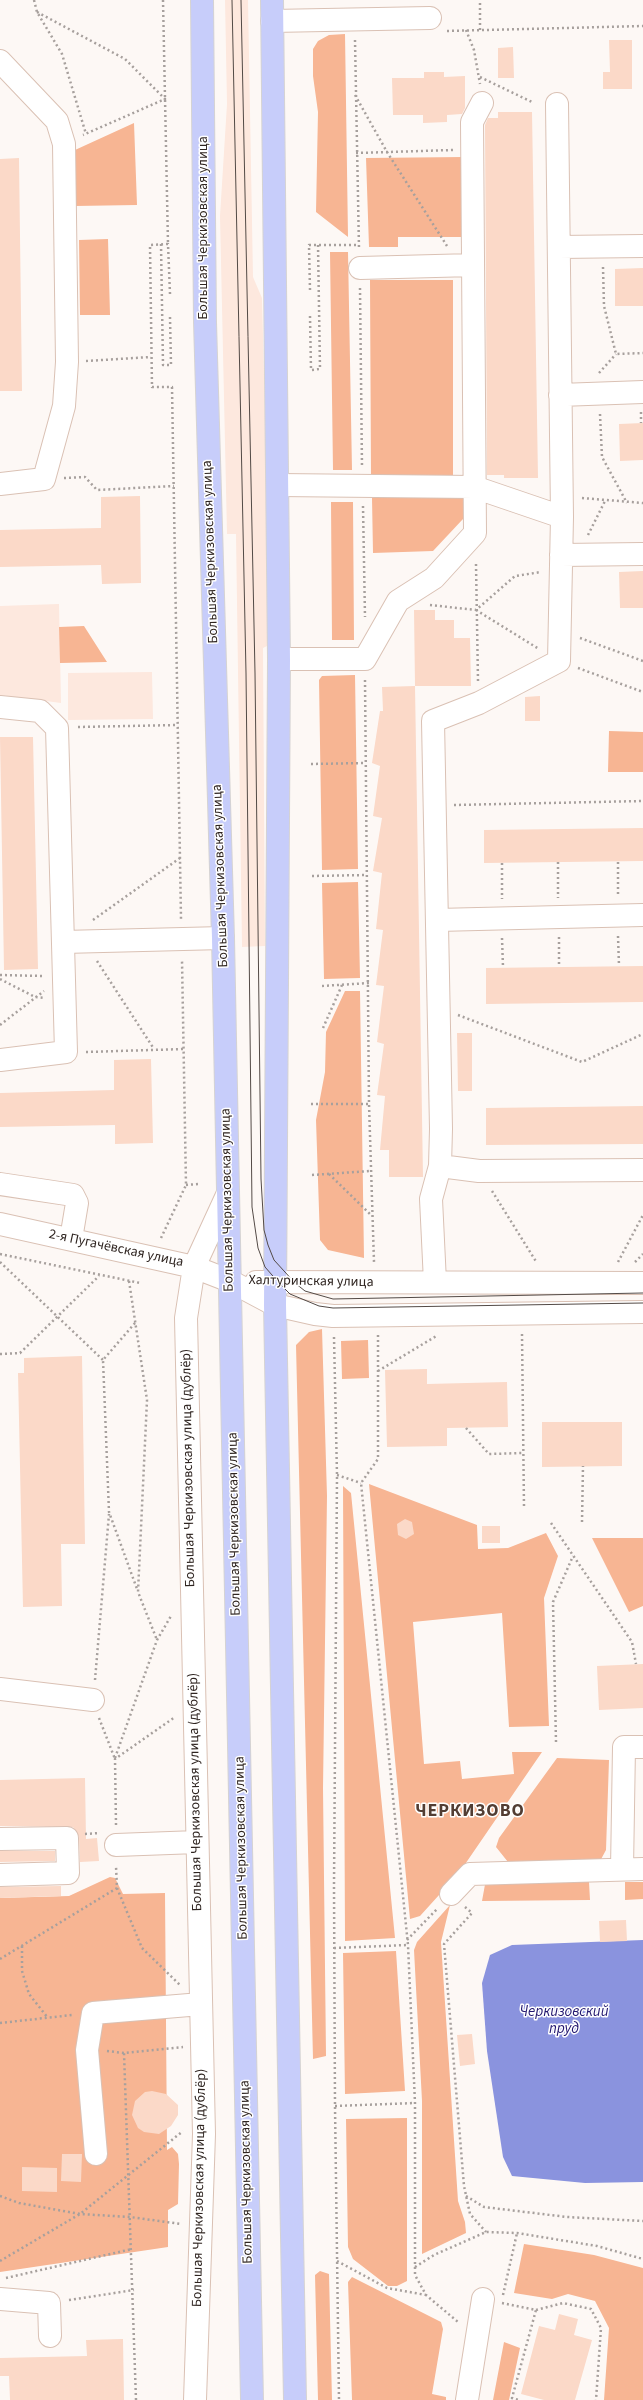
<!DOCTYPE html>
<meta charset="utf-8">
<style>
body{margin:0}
canvas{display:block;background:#fdf8f5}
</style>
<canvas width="643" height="2400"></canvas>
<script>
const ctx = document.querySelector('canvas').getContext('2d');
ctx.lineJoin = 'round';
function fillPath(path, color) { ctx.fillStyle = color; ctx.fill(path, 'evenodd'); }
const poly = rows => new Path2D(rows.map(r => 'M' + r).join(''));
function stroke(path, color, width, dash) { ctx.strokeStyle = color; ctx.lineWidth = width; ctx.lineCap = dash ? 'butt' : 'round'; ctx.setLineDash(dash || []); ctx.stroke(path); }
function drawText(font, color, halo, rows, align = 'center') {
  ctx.font = font + ' "Source Sans 3",sans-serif'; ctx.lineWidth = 3; ctx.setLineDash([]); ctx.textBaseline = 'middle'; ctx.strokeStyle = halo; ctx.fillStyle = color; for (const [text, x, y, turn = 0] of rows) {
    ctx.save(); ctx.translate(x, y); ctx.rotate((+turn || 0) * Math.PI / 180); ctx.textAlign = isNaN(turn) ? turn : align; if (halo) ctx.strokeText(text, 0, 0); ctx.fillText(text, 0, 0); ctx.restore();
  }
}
fillPath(poly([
 [225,0,248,0,253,277,262,298,271,644,263,648,265,946,242,947,236,534,227,534,220,216,227,104],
 [59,604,61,703,0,695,0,606],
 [152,672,153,719,68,720,68,673]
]), '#fde8de');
fillPath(poly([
 [345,34,348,237,316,212,318,112,313,76,313,49,318,41,329,35],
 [134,123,137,205,75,206,75,150],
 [464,157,465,237,398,237,398,247,369,247,366,158],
 [108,239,110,315,80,315,79,240],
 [330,252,348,252,352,470,333,470],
 [370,280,453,280,453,476,371,476],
 [463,496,463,519,433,551,373,553,372,498],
 [331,502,353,502,354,640,332,640],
 [84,626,107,662,60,663,59,627],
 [355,675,358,869,322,870,319,680,322,676],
 [609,731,643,732,643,772,608,772],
 [358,882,360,978,324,979,322,883],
 [345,991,360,991,364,1258,328,1250,320,1240,316,1120,325,1072,326,1032],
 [322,1329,327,1496,323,1788,326,2056,313,2059,296,1345,309,1332],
 [368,1340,369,1378,342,1379,341,1341],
 [369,1484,477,1525,478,1549,508,1548,546,1533,558,1556,544,1598,549,1726,509,1727,502,1613,413,1622,424,1764,460,1761,462,1779,514,1774,512,1752,542,1752,459,1873,420,1916,410,1919],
 [343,1486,351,1493,395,1938,345,1941],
 [592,1538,643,1538,643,1606,629,1612],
 [557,1758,609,1760,606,1850,599,1863,508,1862,496,1847,499,1838],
 [110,1877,115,1878,123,1894,165,1893,167,2150,172,2147,178,2154,179,2164,178,2204,168,2210,168,2247,0,2272,0,1898,69,1896],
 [486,1879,589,1882,590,1900,482,1901],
 [625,1882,643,1882,643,1899,625,1900],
 [450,1905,441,1942,458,2201,465,2222,466,2233,422,2254,422,2101,414,1950,417,1942],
 [396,1951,405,2091,345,2094,343,1953],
 [407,2118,407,2281,397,2286,388,2286,353,2259,348,2247,346,2119],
 [524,2244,594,2255,643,2268,643,2400,604,2400,609,2328,595,2301,568,2294,552,2299,514,2293],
 [320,2271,329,2274,332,2400,318,2400,315,2275],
 [352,2277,441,2322,443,2329,432,2394,446,2397,446,2400,352,2400,348,2282],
 [504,2342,520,2348,509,2400,493,2400]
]), '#f7b593');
fillPath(poly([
 [643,1940,643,2182,585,2183,512,2176,503,2157,487,2051,482,1983,490,1955,512,1945]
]), '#8a93de');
fillPath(poly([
 [609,40,632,40,632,89,603,89,603,72,610,72],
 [513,47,514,78,498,78,498,48],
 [424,72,444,72,444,77,465,76,465,108,462,114,447,115,447,122,423,123,423,115,393,115,392,78,424,78],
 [498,112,532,112,538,478,504,478,504,475,487,475,485,125,488,118,498,118],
 [19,158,22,391,0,391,0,159],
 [643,268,643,306,615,306,615,269],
 [643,423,643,460,620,461,619,424],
 [140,496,141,583,102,584,101,565,0,567,0,530,101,528,101,497],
 [643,571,643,608,620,608,619,572],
 [414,610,435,610,435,620,454,620,454,638,470,638,471,686,415,686],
 [415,686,423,1177,389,1177,389,1150,380,1150,385,1096,377,1095,384,1044,377,1042,384,986,376,985,383,930,376,929,382,873,373,871,382,818,373,816,380,766,372,763,380,711,383,711,382,687],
 [540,696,540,721,525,721,525,697],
 [0,737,33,737,38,969,4,970],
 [643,828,643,861,484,863,484,830],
 [643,966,643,1002,486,1004,486,968],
 [457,1033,472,1033,472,1091,458,1091],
 [151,1059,153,1143,115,1144,115,1125,0,1127,0,1093,114,1090,114,1060],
 [643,1106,643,1144,486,1145,486,1108],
 [82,1356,85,1544,61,1544,62,1606,23,1607,18,1373,24,1373,24,1358],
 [427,1369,427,1384,507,1382,508,1427,447,1428,447,1446,387,1447,385,1370],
 [542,1422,622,1422,622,1466,542,1467],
 [405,1519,412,1522,414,1534,406,1539,398,1535,397,1524],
 [482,1526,500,1526,500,1543,482,1543],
 [643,1664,643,1708,599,1710,597,1666],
 [85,1778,86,1839,97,1838,99,1861,80,1862,79,1837,73,1827,0,1826,0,1780],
 [0,1851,55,1851,55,1861,0,1862],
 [61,1886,61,1896,0,1898,0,1887],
 [626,1920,627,1941,600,1942,599,1921],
 [472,2034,475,2064,460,2066,457,2035],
 [152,2091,166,2094,178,2105,178,2115,171,2126,159,2134,144,2132,138,2128,132,2115,135,2101,145,2092],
 [62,2154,82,2154,81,2182,61,2181],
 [22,2167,57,2168,57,2192,22,2191],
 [559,2314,578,2319,574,2335,592,2340,575,2400,544,2400,521,2394,539,2326,555,2330],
 [123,2339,124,2400,10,2400,9,2376,0,2376,0,2358,87,2356,86,2340]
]), '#fbd9c8');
const minor = poly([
 [272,21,430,18],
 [0,61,57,121,64,144,67,362,64,406,44,479,0,484],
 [559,247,643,246],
 [360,268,473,265],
 [560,395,643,392],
 [278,485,474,487,562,517],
 [561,555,643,554],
 [279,659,365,659,398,601,434,578,475,533,472,122,482,103],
 [0,707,40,711,57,728,66,1052,0,1060],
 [437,920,643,915],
 [63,942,223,938],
 [440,1166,479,1171,643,1170],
 [0,1184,73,1195,77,1203,71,1239],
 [0,1224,194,1267,230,1281,275,1305,315,1314,333,1316,643,1312],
 [256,1282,643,1283],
 [435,1282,431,1199,440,1166,441,1129,433,721,479,703,559,661,562,517,557,104],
 [0,1689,93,1700],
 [0,1839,67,1838,68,1873,0,1875],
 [116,1845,197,1842],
 [622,1869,624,1747,643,1747],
 [451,1894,470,1874,643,1869],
 [96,2154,87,2050,93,2013,201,2004],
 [0,2299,49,2303,50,2336],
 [195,2400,204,2134,186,1318,194,1267,228,1193],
 [467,2400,483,2299]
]);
const major = poly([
 [202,0,205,322,223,938,252,2400],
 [272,0,279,659,275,1305,295,2400]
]);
stroke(minor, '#dac1b4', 24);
stroke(major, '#d5d3d3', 24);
stroke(poly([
 [34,0,37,12,62,54,86,134],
 [163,0,168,244],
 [37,12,125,59,165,99,83,135],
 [466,30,474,50,480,84],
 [480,30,480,0],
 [447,31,643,26],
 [355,40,359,249],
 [480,77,534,103],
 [355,95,387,152,447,246],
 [356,153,453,150],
 [161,244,163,365,171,365,170,317],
 [603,267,604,306,616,354,643,353],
 [360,288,362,467],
 [310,290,309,245,359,245],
 [170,294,168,244,150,245,152,387,172,387,181,919],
 [310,316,311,370,320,369,318,245],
 [86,361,151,357],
 [599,373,616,354],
 [641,412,641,423],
 [600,414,602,457,627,503],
 [64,478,85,477,97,490,174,486],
 [582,498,643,503],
 [363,506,365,617],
 [588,535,605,501],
 [476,564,478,681],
 [430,605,476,610,515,576,541,572],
 [476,610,539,649],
 [580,638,643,661],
 [578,668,643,692],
 [365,680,369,1104,374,1262],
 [78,727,178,725],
 [311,764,365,763],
 [454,805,643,801],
 [558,862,558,898],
 [618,862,618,895],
 [502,863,502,899],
 [312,876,366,875],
 [93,920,180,858],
 [618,936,619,966],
 [559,937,559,967],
 [502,938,503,967],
 [97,961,154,1049],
 [0,975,43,976],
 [0,979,35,997,45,998],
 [322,986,369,983],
 [458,1015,582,1062,643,1034],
 [0,1025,44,991],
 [323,1028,342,985],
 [86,1052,184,1049],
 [311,1104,369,1104],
 [329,1174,372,1216],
 [312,1175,370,1171],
 [186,1185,199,1184],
 [492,1191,537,1263],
 [161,1238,186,1185,182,960],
 [0,1254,140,1283],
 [0,1262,103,1360],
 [618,1262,643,1215],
 [635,1262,643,1254],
 [129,1281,147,1400,138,1592,157,1640],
 [135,1323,103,1360,109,1512,137,1589],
 [522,1334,524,1507],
 [378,1335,378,1459,361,1483,408,1945,415,2103,415,2275,426,2295,458,2322],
 [334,1337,337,1475,334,1885,335,2106,339,2400],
 [0,1354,20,1353,99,1276],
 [378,1371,438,1335],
 [466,1428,489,1454,523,1453],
 [337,1475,361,1483],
 [582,1522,583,1466],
 [551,1523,632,1642,636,1664],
 [95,1680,109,1514],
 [99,1718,115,1759],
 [556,1742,553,1602,573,1556],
 [115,1758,157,1640,171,1616],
 [116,1825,115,1759,175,1717],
 [85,1834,100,1833],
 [117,1888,142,1948,180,1985],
 [465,1907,472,1913,444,1944,464,2186,470,2214,486,2232],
 [407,1940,437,1909],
 [22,1946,22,1971,29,1994,48,2018],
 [334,1948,408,1945],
 [0,1959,117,1888,116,1866],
 [0,2023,72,2015],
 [107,2051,124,2053],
 [335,2106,415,2103],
 [0,2196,19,2203,80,2214,130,2217,181,2224],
 [466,2196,484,2207,567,2217,643,2221],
 [0,2261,80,2214,183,2131],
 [337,2261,387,2288,426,2295],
 [415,2267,434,2255,486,2232,517,2233,597,2246,643,2259],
 [6,2278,132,2249],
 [503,2295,517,2233],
 [69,2300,134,2290],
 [502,2303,536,2310,512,2398,519,2400],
 [536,2310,563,2303,591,2309,601,2328,596,2400],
 [136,2400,124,2053,183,2047]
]), '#a7a09d', 2.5, [2, 3]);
stroke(minor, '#fff', 22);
stroke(major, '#c7cdfa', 22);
stroke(poly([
 [232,0,246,673,252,1207,258,1248,265,1267,279,1283,290,1294,319,1306,333,1308,643,1303],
 [241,0,255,673,261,1179,264,1230,268,1245,274,1260,295,1283,305,1291,333,1299,643,1293]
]), '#534a46', 1);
drawText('14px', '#2f2521', '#fff', [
 ["Большая Черкизовская улица",204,228,-90],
 ["Большая Черкизовская улица",211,552,-92],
 ["Большая Черкизовская улица",221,876,-92],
 ["Большая Черкизовская улица",228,1200,-91],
 ["2-я Пугачёвская улица",116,1249,12],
 ["Халтуринская улица",311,1282,1],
 ["Большая Черкизовская улица (дублёр)",189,1468,-91],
 ["Большая Черкизовская улица",235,1524,-91],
 ["Большая Черкизовская улица (дублёр)",196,1792,-91],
 ["Большая Черкизовская улица",242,1848,-91],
 ["Большая Черкизовская улица",247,2172,-91],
 ["Большая Черкизовская улица (дублёр)",200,2188,-89]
]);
drawText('italic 15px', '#231870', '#fff', [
 ["Черкизовский",564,2013],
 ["пруд",564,2030]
]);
ctx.letterSpacing = '1px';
drawText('bold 18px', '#523d33', '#fff', [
 ["ЧЕРКИЗОВО",470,1812]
]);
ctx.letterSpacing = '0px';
</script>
